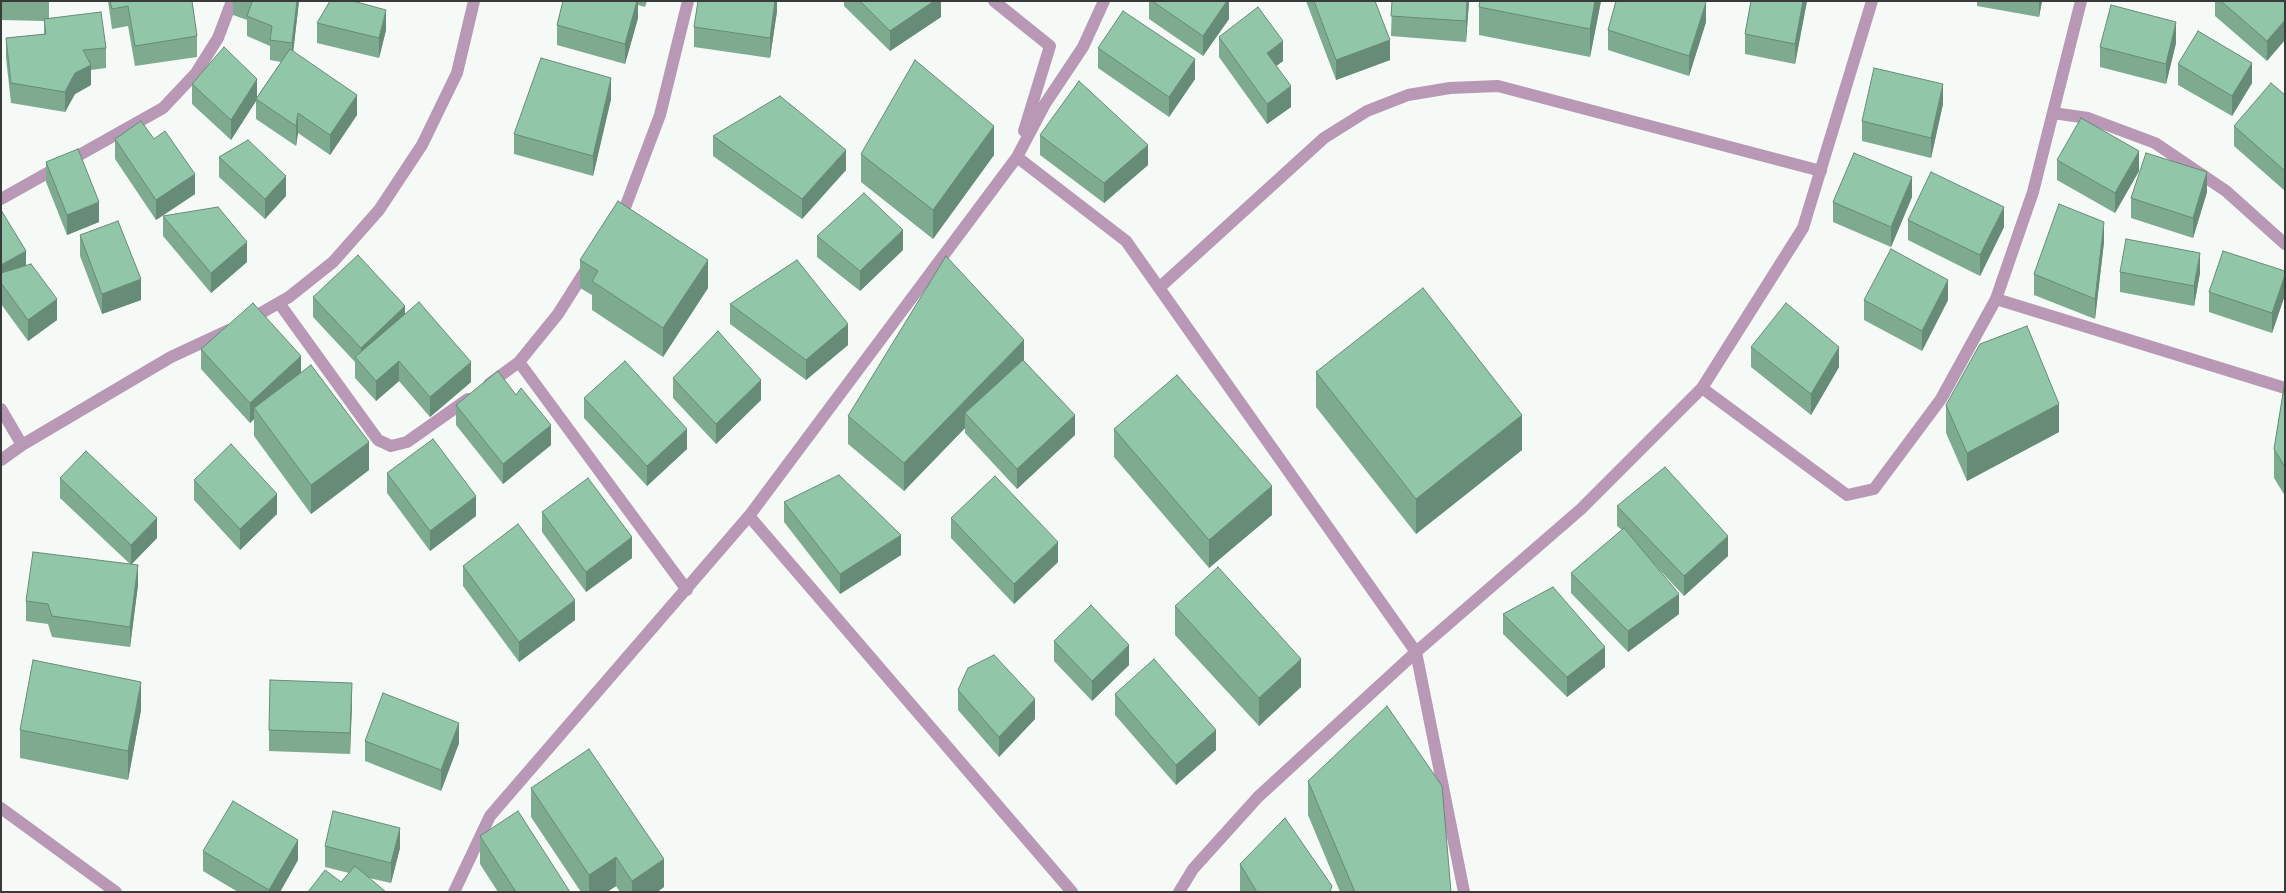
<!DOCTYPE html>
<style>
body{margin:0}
#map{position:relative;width:2286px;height:893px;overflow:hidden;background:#f5faf7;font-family:Lora,serif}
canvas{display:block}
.frame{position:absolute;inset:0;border:2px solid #393b3a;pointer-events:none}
</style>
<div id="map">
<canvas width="2286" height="893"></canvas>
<div class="frame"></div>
</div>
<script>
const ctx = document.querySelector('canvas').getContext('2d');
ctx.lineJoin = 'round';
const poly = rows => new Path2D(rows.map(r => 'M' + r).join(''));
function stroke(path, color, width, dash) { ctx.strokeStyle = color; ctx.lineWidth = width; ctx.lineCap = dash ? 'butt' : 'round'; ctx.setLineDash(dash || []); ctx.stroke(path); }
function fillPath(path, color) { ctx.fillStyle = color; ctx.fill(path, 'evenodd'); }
stroke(poly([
 [994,1,1050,46,1024,131],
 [2053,113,2088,118,2155,143,2226,191,2285,244],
 [1017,157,1126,241,1416,652,1464,892],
 [1,199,163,108,196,73,218,38,232,1],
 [617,220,626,205,660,115,688,1],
 [1159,288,1324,138,1367,111,1408,95,1450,88,1498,86,1821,171],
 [1996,299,2285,388],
 [279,303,378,440,391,446,407,442,468,399],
 [247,321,289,297,333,262,379,210,422,145,457,73,474,1],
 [519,362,687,590],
 [489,384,519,362,558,314,589,265],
 [1702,388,1847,495,1874,489,1941,399,1996,299,2033,192,2081,1],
 [1,409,22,445],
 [1,460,22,445,171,357,229,330],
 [749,516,1072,892],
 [1,808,116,892],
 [454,892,490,816,749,516,1017,157,1045,104,1083,47,1104,1],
 [1179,892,1193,869,1258,797,1416,652,1581,509,1702,388,1803,228,1872,1]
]), '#b998b6', 12);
fillPath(poly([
 [1,1,49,1,49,18,106,48,106,68,91,70,91,85,75,94,65,112,11,103,6,58,6,38,44,34,44,21,1,20],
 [108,1,192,1,197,36,197,57,135,66,128,26,112,29],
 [233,1,299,1,293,51,357,115,330,155,298,133,296,146,256,119,256,101,231,140,192,104,192,84,257,97,281,62,270,60,270,46,247,36,247,20,233,15],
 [563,1,647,1,645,7,638,5,638,18,625,64,557,45,557,25],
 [777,1,777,11,770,58,694,47,694,27],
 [844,1,941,1,941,17,890,51,844,6],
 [1149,1,1229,1,1229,19,1203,56,1149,19],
 [1306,1,1375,1,1390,60,1336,80],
 [1392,1,1469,1,1466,42,1391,36],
 [1601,1,1590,57,1479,35,1479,7],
 [1751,1,1807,1,1795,64,1745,54,1745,34],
 [1977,1,2042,1,2039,17,1977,6],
 [2215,1,2285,1,2267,61,2215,16],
 [1706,22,1689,76,1608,50,1608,30],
 [317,23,386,30,379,58,317,43],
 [1219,37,1283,61,1276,66,1291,107,1267,124,1219,57],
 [2176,43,2166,84,2100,67,2100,47],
 [1098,48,1195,79,1169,117,1098,68],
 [2178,64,2252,83,2232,116,2178,85],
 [2285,95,2285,191,2234,146,2234,126],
 [611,99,593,176,514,154,514,134],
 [1943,104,1931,158,1862,141,1862,121],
 [1040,135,1148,165,1104,203,1040,155],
 [713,136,846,170,802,219,713,156],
 [115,139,154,139,195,194,156,220,115,159],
 [861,154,994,155,933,239,861,182],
 [219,157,286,196,265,219,219,177],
 [2057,160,2139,171,2115,213,2057,180],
 [46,162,99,222,67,235,46,182],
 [2207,192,2193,238,2131,218,2131,198],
 [1912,197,1891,247,1833,222,1833,202],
 [1,210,26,266,57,320,28,341,1,304],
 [163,216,247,262,211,293,163,236],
 [1908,220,2004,227,1980,276,1908,240],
 [80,235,141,300,102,314,80,256],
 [817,236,903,250,860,291,817,257],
 [2104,242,2095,319,2034,295,2034,274],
 [580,260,708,288,663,357,592,310,592,295,580,288],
 [2285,271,2285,295,2272,333,2209,312,2209,292],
 [2120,272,2200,273,2194,306,2120,292],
 [313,297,405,314,471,382,430,417,399,381,376,401,355,378,355,362,313,317],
 [1864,300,1948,300,1922,351,1864,320],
 [730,304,848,345,806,380,730,324],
 [1751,347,1839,367,1811,415,1751,367],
 [201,349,301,372,369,470,311,514,254,436,254,419,250,423,201,369],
 [1024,361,1075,435,1017,489,965,433,965,428,904,491,848,444,848,416],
 [1316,372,1522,450,1416,534,1316,407],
 [673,378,761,400,716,444,673,398],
 [2285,381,2285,496,2274,478,2274,449],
 [516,395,551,445,503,484,456,425,456,405],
 [584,398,687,449,647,486,584,418],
 [1946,405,2059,432,1967,481,1946,433],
 [1114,429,1272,515,1209,568,1114,457],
 [387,473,476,516,430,551,387,493],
 [60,478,157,538,131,564,138,585,130,647,52,637,48,624,26,621,26,601,130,564,60,498],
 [194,480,277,514,240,550,194,500],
 [784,502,901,555,840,594,784,522],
 [1617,506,1728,556,1684,596,1654,564,1679,614,1628,652,1571,593,1571,573,1622,530,1617,526],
 [542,512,632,558,586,592,542,532],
 [951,518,1058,562,1014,604,951,538],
 [463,566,575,620,519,662,463,586],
 [1175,606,1301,687,1259,726,1175,635],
 [1503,614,1605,667,1567,697,1503,634],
 [1054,641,1129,665,1092,701,1054,661],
 [958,690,1035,719,999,757,958,710],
 [1115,694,1216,750,1176,785,1115,715],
 [352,703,350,754,269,751,269,730],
 [141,710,128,780,20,758,20,730],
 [365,741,459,743,441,791,365,761],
 [1308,781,1451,892,1340,892,1308,815],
 [531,788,664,887,657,892,620,892,616,886,607,892,581,892,531,817],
 [480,836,570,892,498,892,480,864],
 [325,846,400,848,391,883,369,878,341,882,349,873,325,867],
 [203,851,298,860,280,892,238,892,203,871],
 [1240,864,1332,892,1240,892]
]), '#7eaa90');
fillPath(poly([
 [297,1,299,1,292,63,292,43],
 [637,1,638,1,638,18,625,64,625,44],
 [775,1,777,1,777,11,770,58,770,38],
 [934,1,941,1,941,17,890,51,890,31],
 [1227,1,1229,1,1229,19,1203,56,1203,36],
 [1467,1,1469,1,1466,42,1466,21],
 [1595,1,1601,1,1590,57,1590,29],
 [1803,1,1807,1,1795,64,1795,44],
 [2039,1,2042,1,2039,17],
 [1706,2,1706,22,1689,76,1689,56],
 [386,10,386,30,379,58,379,38],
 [2285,20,2285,40,2267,61,2267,41],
 [2176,22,2176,43,2166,84,2166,64],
 [1390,40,1390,60,1336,80,1336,60],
 [1283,41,1283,61,1267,73,1267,53],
 [1195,59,1195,79,1169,117,1169,97],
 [2252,63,2252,83,2232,116,2232,96],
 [91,65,91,85,75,94,65,112,65,92,75,73],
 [611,78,611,99,593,176,593,156],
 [257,79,257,99,256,99,256,101,231,140,231,120],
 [1943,84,1943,104,1931,158,1931,138],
 [1291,86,1291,107,1267,124,1267,104],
 [357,95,357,115,330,155,330,135],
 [298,113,298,133,296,146,296,126],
 [994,126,994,155,933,239,933,210],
 [1148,145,1148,165,1104,203,1104,183],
 [846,150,846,170,802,219,802,199],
 [2139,151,2139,171,2115,213,2115,193],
 [2207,172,2207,192,2193,238,2193,218],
 [195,174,195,194,156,220,156,200],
 [286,176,286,196,265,219,265,199],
 [1912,177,1912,197,1891,247,1891,227],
 [99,202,99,222,67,235,67,215],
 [2004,207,2004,227,1980,276,1980,255],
 [2104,222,2104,242,2095,319,2095,299],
 [903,230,903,250,860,291,860,271],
 [247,242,247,262,211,293,211,273],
 [26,251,26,271,1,283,1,265],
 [2200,253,2200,273,2194,306,2194,286],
 [708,260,708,288,663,357,663,328],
 [2285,275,2285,295,2272,333,2272,313],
 [141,279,141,300,102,314,102,294],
 [1948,280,1948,300,1922,351,1922,331],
 [57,299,57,320,28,341,28,320],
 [405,306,405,327,361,364,361,348],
 [848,324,848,345,806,380,806,360],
 [1024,340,1024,368,965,413,965,428,904,491,904,463],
 [1839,347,1839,367,1811,415,1811,394],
 [301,356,301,377,254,408,254,419,250,423,250,403],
 [399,361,399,381,376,401,376,381],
 [471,362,471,382,430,417,430,397],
 [761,380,761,400,716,444,716,424],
 [2059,404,2059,432,1967,481,1967,453],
 [1075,415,1075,435,1017,489,1017,469],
 [1522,415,1522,450,1416,534,1416,499],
 [551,425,551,445,503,484,503,464],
 [687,429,687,449,647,486,647,466],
 [369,442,369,470,311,514,311,485],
 [1272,486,1272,515,1209,568,1209,540],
 [277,494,277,514,240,550,240,529],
 [476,496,476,516,430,551,430,531],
 [157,518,157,538,131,565,131,545],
 [901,535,901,555,840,594,840,574],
 [1728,536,1728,556,1684,596,1684,576],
 [632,537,632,558,586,592,586,572],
 [1058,542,1058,562,1014,604,1014,584],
 [138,565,138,585,130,647,130,627],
 [1679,594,1679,614,1628,652,1628,631],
 [575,600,575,620,519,662,519,642],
 [1129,645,1129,665,1092,701,1092,681],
 [1605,647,1605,667,1567,697,1567,677],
 [1301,659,1301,687,1259,726,1259,698],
 [141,682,141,710,128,780,128,751],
 [352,683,352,703,350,754,350,733],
 [1035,699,1035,719,999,757,999,737],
 [459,723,459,743,441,791,441,770],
 [1216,730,1216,750,1176,785,1176,765],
 [400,828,400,848,391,883,391,863],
 [298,840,298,860,280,892,269,892,269,890],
 [616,857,616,886,607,892,589,892,589,875],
 [664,859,664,887,657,892,632,892,632,881]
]), '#668b76');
const building = poly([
 [110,1,192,1,197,36,135,46,128,6,112,9,110,1],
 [250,1,297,1,292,43,270,40,272,26,247,16,252,2,250,1],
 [330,1,353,1,386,10,379,38,317,23,330,1],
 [563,1,637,1,625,44,557,25,563,1],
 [698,1,775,1,770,38,694,27,698,1],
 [860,1,934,1,890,31,860,1],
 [1152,1,1227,1,1203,36,1152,1],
 [1314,1,1375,1,1390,40,1336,60,1314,1],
 [1392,1,1467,1,1466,21,1391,16,1392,1],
 [1480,1,1595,1,1590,29,1479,7,1480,1],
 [1616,1,1705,1,1706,2,1689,56,1608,30,1616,1],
 [1751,1,1803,1,1795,44,1745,34,1751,1],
 [2221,1,2285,1,2285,20,2267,41,2221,1],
 [2111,5,2176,22,2166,64,2100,47,2111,5],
 [1258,7,1283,41,1267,53,1291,86,1267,104,1219,37,1258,7],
 [1123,11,1195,59,1169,97,1098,48,1123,11],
 [101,12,106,48,83,50,91,65,75,73,65,92,11,83,6,38,46,34,44,19,101,12],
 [2198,31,2252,63,2232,96,2178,64,2198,31],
 [224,47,257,79,231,120,192,84,224,47],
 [290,49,357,95,330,135,298,113,296,126,256,99,290,49],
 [541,58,611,78,593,156,514,134,541,58],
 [915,60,994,126,933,210,861,154,915,60],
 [1874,68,1943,84,1931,138,1862,121,1874,68],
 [1079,81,1148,145,1104,183,1040,135,1079,81],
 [2271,83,2285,95,2285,171,2234,126,2271,83],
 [780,96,846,150,802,199,713,136,780,96],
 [2081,118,2139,151,2115,193,2057,160,2081,118],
 [141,121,154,139,165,131,195,174,156,200,115,139,141,121],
 [248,140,286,176,265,199,219,157,248,140],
 [78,149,99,202,67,215,46,162,78,149],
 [1854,153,1912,177,1891,227,1833,202,1854,153],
 [2146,153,2207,172,2193,218,2131,198,2146,153],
 [1931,172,2004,207,1980,255,1908,220,1931,172],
 [864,193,903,230,860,271,817,236,864,193],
 [618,201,708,260,663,328,592,281,598,271,580,260,618,201],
 [2059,204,2104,222,2095,299,2034,274,2059,204],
 [218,207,247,242,211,273,163,216,218,207],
 [1,210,26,251,1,265,1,210],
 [118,221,141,279,102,294,80,235,118,221],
 [2126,239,2200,253,2194,286,2120,272,2126,239],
 [1891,249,1948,280,1922,331,1864,300,1891,249],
 [2223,251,2285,271,2285,275,2272,313,2209,292,2223,251],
 [358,255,405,306,361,348,313,297,358,255],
 [946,256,1024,340,904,463,848,416,946,256],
 [797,260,848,324,806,360,730,304,797,260],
 [31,264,57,299,28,320,1,283,1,273,31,264],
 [1423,288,1522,415,1416,499,1316,372,1423,288],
 [419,302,471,362,430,397,399,361,376,381,355,357,419,302],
 [253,303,301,356,250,403,201,349,253,303],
 [1786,303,1839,347,1811,394,1751,347,1786,303],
 [2027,326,2059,404,1967,453,1946,405,1980,344,2027,326],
 [718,331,761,380,716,424,673,378,718,331],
 [1023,360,1075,415,1017,469,965,413,1023,360],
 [625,361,687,429,647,466,584,398,625,361],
 [311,365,369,442,311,485,254,408,311,365],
 [498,371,516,395,521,388,551,425,503,464,456,405,498,371],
 [1177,375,1272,486,1209,540,1114,429,1177,375],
 [2285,381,2285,467,2274,449,2285,381],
 [433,439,476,496,430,531,387,473,433,439],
 [231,444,277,494,240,529,194,480,231,444],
 [86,451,157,518,131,545,60,478,86,451],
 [1665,467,1728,536,1684,576,1617,506,1665,467],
 [839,475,901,535,840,574,784,502,839,475],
 [995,476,1058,542,1014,584,951,518,995,476],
 [588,478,632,537,586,572,542,512,588,478],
 [518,524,575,600,519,642,463,566,518,524],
 [1624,528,1679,594,1628,631,1571,573,1624,528],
 [33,552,138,565,130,627,52,616,48,604,26,601,33,552],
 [1218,567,1301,659,1259,698,1175,606,1218,567],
 [1553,587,1605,647,1567,677,1503,614,1553,587],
 [1091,605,1129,645,1092,681,1054,641,1091,605],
 [994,655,1035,699,999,737,958,690,968,668,994,655],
 [1154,659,1216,730,1176,765,1115,694,1154,659],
 [33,660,141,682,128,751,20,730,33,660],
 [270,680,352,683,350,733,269,730,270,680],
 [383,693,459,723,441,770,365,741,383,693],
 [1387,706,1442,786,1451,892,1355,892,1308,781,1387,706],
 [589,749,664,859,632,881,616,857,589,875,531,788,589,749],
 [233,801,298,840,269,890,203,851,233,801],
 [333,811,400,828,391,863,325,846,333,811],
 [518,811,570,892,516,892,480,836,518,811],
 [1285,818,1332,886,1330,892,1257,892,1240,864,1285,818],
 [355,866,386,892,308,892,325,870,341,882,355,866]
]);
fillPath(building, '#92c6a8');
stroke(building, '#668b76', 1);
</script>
